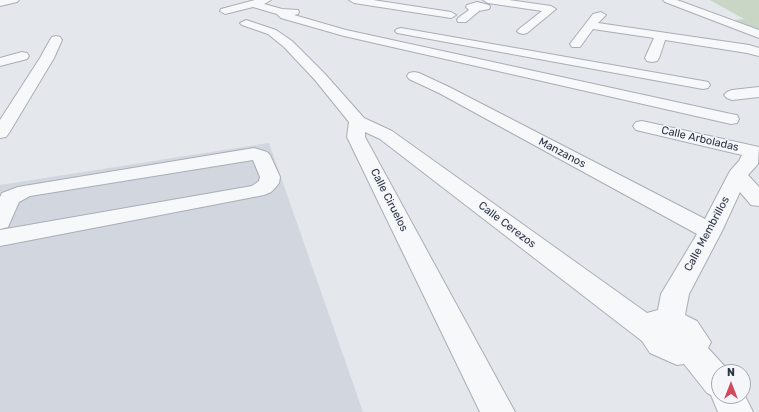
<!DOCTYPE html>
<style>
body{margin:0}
#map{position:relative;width:759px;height:412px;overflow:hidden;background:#e4e7ec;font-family:Rubik,sans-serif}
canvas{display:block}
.north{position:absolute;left:711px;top:364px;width:40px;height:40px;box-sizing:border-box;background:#f4f6f9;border:1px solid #a4a8b1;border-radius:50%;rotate:0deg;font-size:11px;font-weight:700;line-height:16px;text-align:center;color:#2b3445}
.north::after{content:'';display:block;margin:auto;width:14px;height:18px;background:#d1495b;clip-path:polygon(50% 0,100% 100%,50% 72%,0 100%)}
</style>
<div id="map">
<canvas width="759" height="412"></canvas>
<div class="north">N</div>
</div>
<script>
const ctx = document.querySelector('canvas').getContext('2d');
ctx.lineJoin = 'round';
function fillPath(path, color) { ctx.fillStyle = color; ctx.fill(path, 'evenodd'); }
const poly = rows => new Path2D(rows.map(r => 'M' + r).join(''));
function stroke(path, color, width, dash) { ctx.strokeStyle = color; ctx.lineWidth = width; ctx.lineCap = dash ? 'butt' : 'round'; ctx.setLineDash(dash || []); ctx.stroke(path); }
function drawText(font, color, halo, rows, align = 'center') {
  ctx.font = font + ' Rubik,sans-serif'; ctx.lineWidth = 3; ctx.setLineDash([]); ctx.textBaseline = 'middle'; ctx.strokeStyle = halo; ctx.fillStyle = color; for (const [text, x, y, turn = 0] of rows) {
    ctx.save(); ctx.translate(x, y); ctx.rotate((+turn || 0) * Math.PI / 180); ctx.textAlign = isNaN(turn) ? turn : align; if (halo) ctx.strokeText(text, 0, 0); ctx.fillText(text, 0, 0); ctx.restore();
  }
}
fillPath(poly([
 [269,143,363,412,0,412,0,185]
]), '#d2d6de');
fillPath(poly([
 [710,0,759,0,759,30,734,20,744,19]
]), '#c9d6c5');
const minor = poly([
 [0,0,19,0,17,2,0,6,0,0],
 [255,0,271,0,264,4,282,9,298,10,299,12,298,14,294,15,346,30,731,114,737,115,739,119,737,123,731,124,344,36,281,18,277,14,253,7,225,14,220,11,221,9,255,0],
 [349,0,373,0,451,12,456,15,451,18,354,3,349,0],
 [483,0,509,0,551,6,556,9,527,33,523,34,519,33,517,31,519,29,542,11,488,3,483,0],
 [663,0,677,0,759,30,759,38,665,2,663,0],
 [477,2,489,5,490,7,489,9,479,11,466,22,458,22,457,20,458,18,469,10,466,7,467,5,477,2],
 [601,12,606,15,598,23,749,45,759,48,759,56,747,53,665,40,659,58,657,61,652,62,647,61,645,58,654,38,593,29,580,47,572,47,570,44,593,14,601,12],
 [246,20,276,30,292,41,325,74,364,118,392,131,647,313,658,310,661,294,697,234,439,93,409,79,407,76,409,73,414,72,419,73,449,87,705,219,730,171,739,161,742,155,636,130,633,126,636,122,642,121,759,147,758,164,748,175,759,187,759,206,751,205,740,192,722,231,689,294,685,315,697,321,711,342,708,348,730,372,719,372,719,396,743,396,743,392,753,412,718,412,711,395,707,393,684,364,677,365,650,353,642,341,380,139,365,132,365,137,515,412,480,412,347,137,349,122,315,80,284,47,268,34,242,25,240,23,246,20],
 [401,28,703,81,708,82,710,85,708,88,703,89,397,33,395,31,397,29,401,28],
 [56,36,60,37,62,40,54,58,9,133,6,137,0,138,0,120,40,58,50,40,52,37,56,36],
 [22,52,27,53,29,56,27,59,0,66,0,58,22,52],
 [759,87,759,97,732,100,727,98,724,95,727,92,732,90,759,87],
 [254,148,267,152,270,155,280,177,279,183,276,187,271,192,264,195,0,246,0,230,252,186,259,181,260,177,253,160,30,196,19,202,8,227,0,229,0,197,2,193,18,187,254,148]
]);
stroke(minor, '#a9aeb7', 2);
fillPath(minor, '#f7f8fa');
drawText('11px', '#2b3445', '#f4f6f9', [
 ["Calle Arboladas",700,139,13],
 ["Manzanos",562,153,28],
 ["Calle Ciruelos",389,200,63],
 ["Calle Cerezos",507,225,37],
 ["Calle Membrillos",707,234,-62]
]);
</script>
